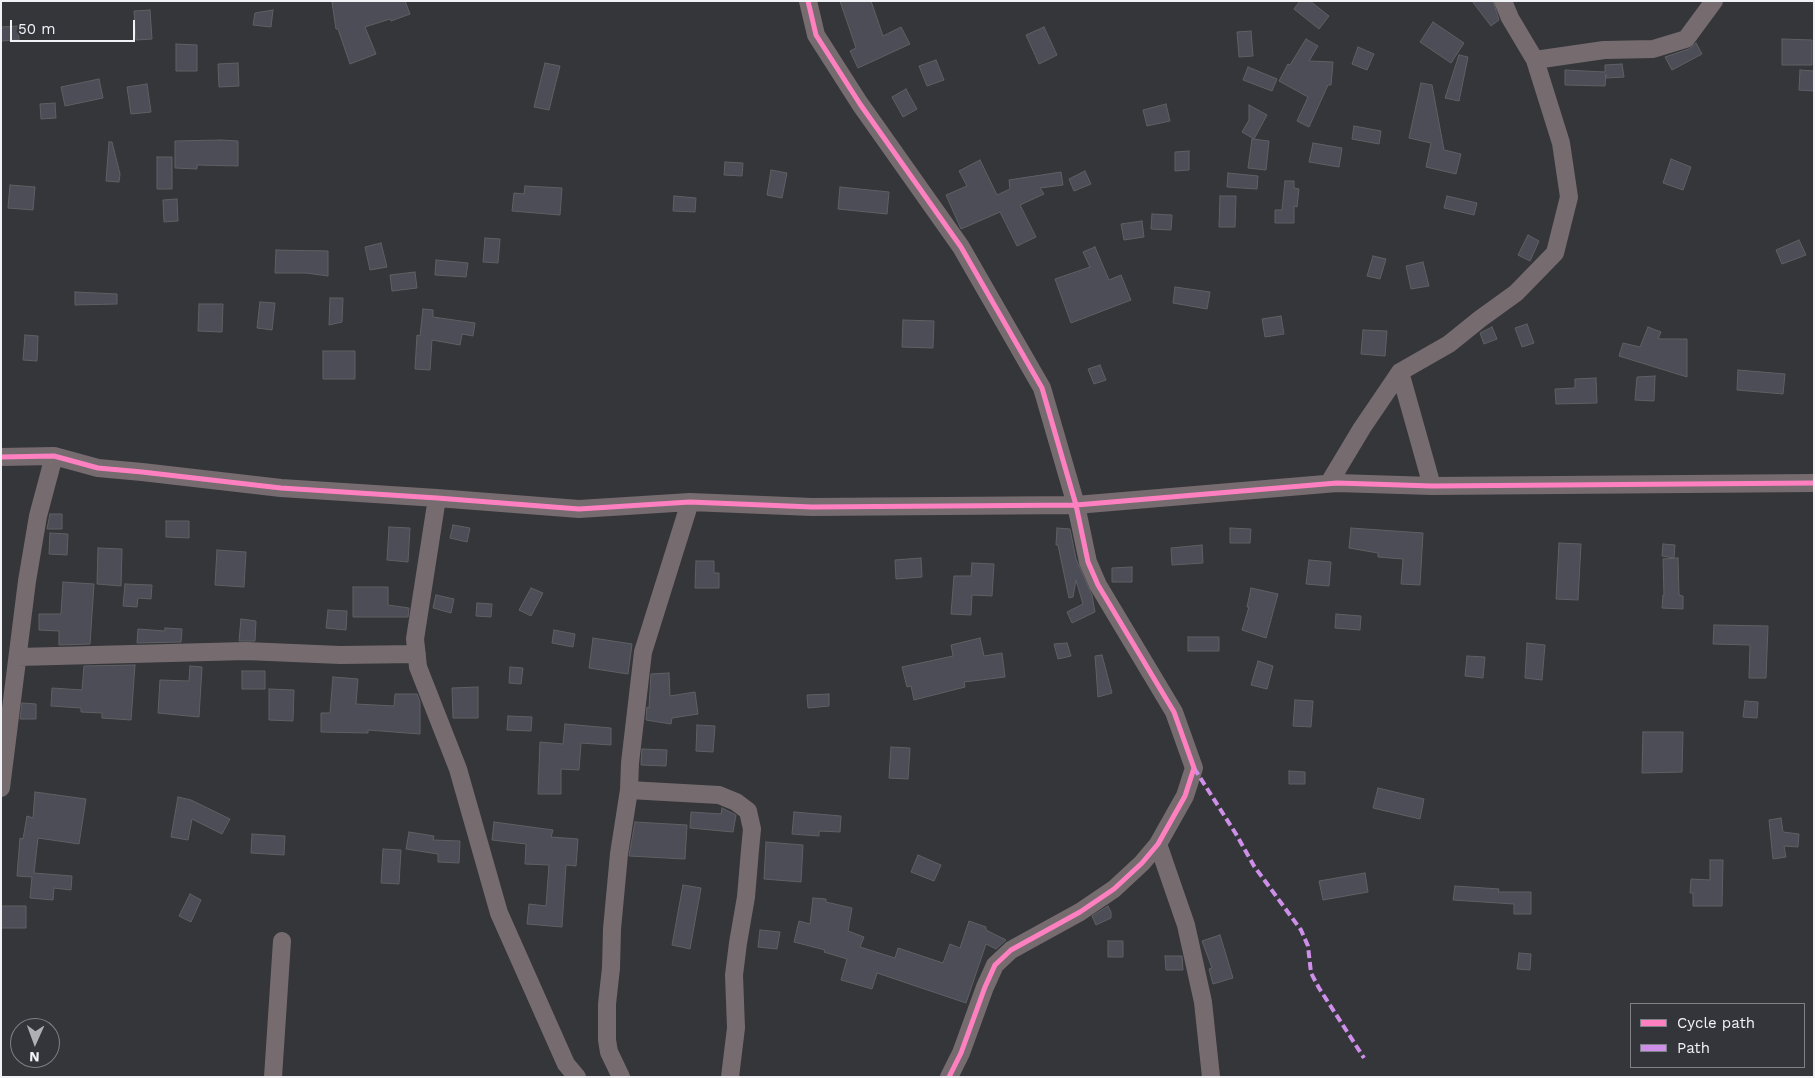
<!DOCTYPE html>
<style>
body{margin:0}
#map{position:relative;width:1815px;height:1078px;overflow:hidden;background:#35363a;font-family:"Work Sans",sans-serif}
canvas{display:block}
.frame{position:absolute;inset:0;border:2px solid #f1f2f6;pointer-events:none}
.legend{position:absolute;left:1630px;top:1003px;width:175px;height:65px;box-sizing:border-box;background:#34353b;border:1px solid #808186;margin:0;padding:6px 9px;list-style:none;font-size:15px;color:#f1f2f6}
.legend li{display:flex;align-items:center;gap:10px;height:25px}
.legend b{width:25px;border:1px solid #808186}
.north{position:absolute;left:10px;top:1018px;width:50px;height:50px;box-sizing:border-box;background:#34353b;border:1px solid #808186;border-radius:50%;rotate:182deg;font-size:14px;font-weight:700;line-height:20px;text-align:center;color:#f1f2f6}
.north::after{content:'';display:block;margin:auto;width:18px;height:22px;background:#afb0b4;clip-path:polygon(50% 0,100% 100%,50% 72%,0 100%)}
.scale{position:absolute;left:10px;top:20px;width:125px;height:22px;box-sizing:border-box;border:2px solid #f1f2f6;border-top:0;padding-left:6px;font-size:15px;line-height:18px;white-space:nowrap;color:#f1f2f6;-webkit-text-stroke:4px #34353b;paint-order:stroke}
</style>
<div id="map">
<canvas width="1815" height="1078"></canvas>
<div class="frame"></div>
<ul class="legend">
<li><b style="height:6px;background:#ff80c0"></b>Cycle path</li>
<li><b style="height:6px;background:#ce8fe9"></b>Path</li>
</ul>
<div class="north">N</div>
<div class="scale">50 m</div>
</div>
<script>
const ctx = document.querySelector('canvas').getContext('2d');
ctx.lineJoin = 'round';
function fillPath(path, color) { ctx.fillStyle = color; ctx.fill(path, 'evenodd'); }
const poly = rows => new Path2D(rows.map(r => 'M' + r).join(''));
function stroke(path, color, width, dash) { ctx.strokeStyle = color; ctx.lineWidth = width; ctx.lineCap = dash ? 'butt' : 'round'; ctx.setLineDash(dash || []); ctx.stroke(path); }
const building = poly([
 [339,1,405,1,410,14,391,21,390,19,365,27,376,54,350,64,338,29,336,29,332,2,339,1],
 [840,1,871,1,883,36,901,27,910,44,858,68,850,51,856,48,840,1],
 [1300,1,1310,1,1329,16,1319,29,1294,9,1300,1],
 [1472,1,1493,1,1499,20,1491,26,1472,1],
 [150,10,152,39,136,40,134,11,150,10],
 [273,10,271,27,253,25,255,13,273,10],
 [1433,22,1464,43,1451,63,1420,42,1433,22],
 [18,26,19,40,1,41,1,27,18,26],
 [1044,27,1057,55,1039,64,1026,35,1044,27],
 [1251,31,1253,56,1239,57,1237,32,1251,31],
 [1306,39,1318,46,1309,61,1333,62,1331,85,1328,85,1309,127,1297,121,1308,97,1279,81,1288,64,1290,65,1306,39],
 [1782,39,1812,40,1812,65,1782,65,1782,39],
 [1696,43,1702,54,1672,70,1665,57,1689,49,1696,43],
 [176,44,197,45,197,71,176,71,176,44],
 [1358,47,1374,54,1367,70,1352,64,1358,47],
 [1459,55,1468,57,1459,101,1445,98,1459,55],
 [936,60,944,80,927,86,919,66,936,60],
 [238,63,239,86,219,87,218,64,238,63],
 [545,63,560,66,549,110,534,107,545,63],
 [1622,64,1624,77,1606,78,1606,74,1605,86,1565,85,1565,70,1605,72,1605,65,1622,64],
 [1248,67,1277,79,1272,91,1243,80,1248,67],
 [1800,70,1814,71,1814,91,1799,90,1800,70],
 [99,79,103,98,65,106,61,87,99,79],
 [1421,83,1432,85,1444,150,1461,154,1456,174,1426,167,1431,143,1409,138,1421,83],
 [147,84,151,112,131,114,127,87,147,84],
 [906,89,917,109,903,117,892,97,906,89],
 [55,103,56,118,41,119,40,104,55,103],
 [1166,104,1170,121,1147,126,1143,110,1166,104],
 [1249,105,1267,115,1254,139,1242,132,1249,120,1249,105],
 [1354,126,1381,131,1379,144,1352,139,1354,126],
 [1252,139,1269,141,1266,170,1248,168,1252,139],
 [221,140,238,141,238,166,197,165,197,169,175,168,175,141,221,140],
 [109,142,112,142,120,174,119,182,106,181,109,142],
 [1313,143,1342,148,1339,167,1309,162,1313,143],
 [1189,151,1189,170,1175,171,1175,152,1189,151],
 [157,157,172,157,172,189,157,189,157,157],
 [1671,159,1691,167,1683,190,1663,183,1671,159],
 [980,160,997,195,1010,189,1009,180,1061,172,1063,185,1040,188,1044,194,1020,205,1036,237,1017,246,1000,212,961,229,946,195,967,186,959,171,980,160],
 [725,162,743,163,742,176,724,175,725,162],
 [771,170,787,173,782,198,767,195,771,170],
 [1085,171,1091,184,1074,191,1069,179,1085,171],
 [1228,173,1258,176,1257,189,1227,187,1228,173],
 [1285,181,1294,181,1294,188,1299,189,1297,207,1294,206,1294,223,1275,223,1275,210,1282,210,1285,181],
 [10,185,35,187,33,210,8,208,10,185],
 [525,186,562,188,560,215,512,211,514,193,524,194,525,186],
 [840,187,889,192,887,214,838,209,840,187],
 [674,196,696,198,695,212,673,211,674,196],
 [1220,196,1236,196,1235,227,1219,227,1220,196],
 [1447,196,1477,203,1474,215,1444,208,1447,196],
 [177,199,178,221,164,222,163,200,177,199],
 [1152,214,1172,215,1171,230,1151,229,1152,214],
 [1142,221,1144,237,1124,240,1121,224,1142,221],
 [1528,235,1539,241,1530,261,1518,255,1528,235],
 [485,238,500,239,498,263,483,262,485,238],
 [1799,240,1806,255,1782,264,1776,250,1799,240],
 [381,243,387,267,370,270,365,247,381,243],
 [1095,247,1109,280,1121,275,1131,300,1071,323,1055,279,1090,267,1083,252,1095,247],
 [276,250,328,251,328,276,306,273,275,273,276,250],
 [1373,256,1386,259,1380,279,1367,276,1373,256],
 [436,260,468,263,466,277,435,275,436,260],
 [1423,262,1429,286,1411,289,1406,266,1423,262],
 [415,272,417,288,392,291,390,275,415,272],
 [1175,287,1210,292,1207,309,1173,303,1175,287],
 [75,292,117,294,117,304,75,305,75,292],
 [330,298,343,298,342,322,329,325,330,298],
 [260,302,275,303,272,330,257,328,260,302],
 [199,304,223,304,222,332,198,331,199,304],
 [423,309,433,310,433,317,475,323,473,336,462,334,460,345,432,340,430,370,415,369,417,335,420,336,423,309],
 [1281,316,1284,334,1265,337,1262,319,1281,316],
 [903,320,934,321,933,348,902,347,903,320],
 [1527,324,1534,343,1522,347,1515,328,1527,324],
 [1492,327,1497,339,1484,344,1480,333,1492,327],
 [1648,327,1661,332,1658,339,1687,339,1687,377,1619,356,1623,343,1640,347,1648,327],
 [1363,330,1387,331,1385,356,1361,354,1363,330],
 [25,335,38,336,37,361,23,360,25,335],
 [323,351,355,351,355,379,323,379,323,351],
 [1100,365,1106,380,1094,384,1088,369,1100,365],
 [1738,370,1785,374,1783,394,1737,390,1738,370],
 [1655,376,1654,401,1635,400,1637,377,1655,376],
 [1596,378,1597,403,1556,404,1555,389,1575,388,1575,379,1596,378],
 [50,514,62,514,62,529,47,529,50,514],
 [166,521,189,521,189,538,166,537,166,521],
 [453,525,470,528,467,542,450,538,453,525],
 [389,527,410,528,408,562,387,560,389,527],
 [1057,528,1070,529,1076,559,1092,595,1095,612,1072,623,1067,612,1083,604,1076,580,1073,597,1069,598,1058,545,1056,545,1057,528],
 [1230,528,1251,529,1250,543,1230,543,1230,528],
 [1351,528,1423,533,1420,585,1401,584,1403,559,1378,557,1378,553,1349,548,1351,528],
 [50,533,68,534,67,555,49,554,50,533],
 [1559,543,1581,544,1578,600,1556,599,1559,543],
 [1663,544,1675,545,1674,558,1662,556,1663,544],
 [1202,545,1203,563,1172,565,1171,548,1202,545],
 [98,548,122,549,121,586,97,584,98,548],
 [217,550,246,552,244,587,215,585,217,550],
 [921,558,922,577,896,579,895,560,921,558],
 [1678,558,1679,595,1683,596,1683,609,1662,608,1663,595,1664,595,1663,559,1678,558],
 [1309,560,1331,562,1329,586,1306,584,1309,560],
 [696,561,714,561,714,573,719,573,719,588,695,588,696,561],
 [972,563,994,564,992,596,972,595,971,615,951,614,954,576,971,576,972,563],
 [1132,567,1132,582,1112,582,1112,568,1132,567],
 [63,582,94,584,90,644,59,645,59,631,39,630,39,614,61,614,63,582],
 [125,584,152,585,151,599,138,598,137,607,123,606,125,584],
 [353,587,388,587,388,605,409,608,408,617,353,617,353,587],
 [531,588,543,593,531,616,519,610,531,588],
 [1251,588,1278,594,1266,638,1242,630,1249,607,1247,607,1251,588],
 [436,595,454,599,451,613,433,608,436,595],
 [477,603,492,604,491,617,476,616,477,603],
 [328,610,347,611,346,630,326,628,328,610],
 [1336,614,1361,616,1360,630,1335,628,1336,614],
 [241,619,256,621,255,641,239,641,241,619],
 [1714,625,1768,626,1766,678,1749,678,1750,645,1713,644,1714,625],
 [165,628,182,629,181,642,137,643,138,629,165,631,165,628],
 [554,630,575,634,573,647,552,643,554,630],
 [1188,637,1219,637,1219,651,1188,651,1188,637],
 [593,638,632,644,628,674,589,668,593,638],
 [980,638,984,656,1002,653,1005,677,964,682,965,687,914,700,911,686,907,687,902,667,953,656,951,645,980,638],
 [1067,643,1071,656,1058,659,1054,644,1067,643],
 [1527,643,1545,645,1542,680,1525,678,1527,643],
 [1102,655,1112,693,1098,697,1095,656,1102,655],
 [1467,656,1485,657,1483,678,1465,676,1467,656],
 [1258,661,1273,666,1267,689,1251,685,1258,661],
 [135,665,131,720,102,718,102,713,81,712,81,708,51,706,52,688,82,690,84,666,135,665],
 [190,666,202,667,199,717,158,713,160,680,189,681,190,666],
 [510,667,523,668,521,684,509,683,510,667],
 [242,671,265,671,265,689,242,689,242,671],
 [669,673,670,696,695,692,698,714,672,718,671,724,646,720,647,707,649,708,651,674,669,673],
 [333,677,358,679,356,704,394,706,395,694,417,694,420,702,420,734,368,730,368,733,321,732,321,713,330,713,333,677],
 [478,687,478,718,453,718,452,688,478,687],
 [269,689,294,690,293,721,269,720,269,689],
 [829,694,829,706,808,708,807,695,829,694],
 [1295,700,1313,701,1311,727,1293,726,1295,700],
 [1745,701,1758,702,1757,718,1743,717,1745,701],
 [22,703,36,704,36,719,20,719,22,703],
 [508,716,532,717,531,731,507,730,508,716],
 [565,724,611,728,611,745,581,743,579,770,561,769,561,794,538,794,540,742,563,744,565,724],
 [697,725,715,726,713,752,696,751,697,725],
 [1643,732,1683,732,1682,772,1642,773,1643,732],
 [891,747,910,748,908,779,889,778,891,747],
 [642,749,667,750,666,766,641,765,642,749],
 [1289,771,1305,772,1305,784,1289,784,1289,771],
 [1378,788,1424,799,1420,819,1373,808,1378,788],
 [35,792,86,799,79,844,38,838,34,873,72,876,71,890,54,888,53,900,30,898,32,877,17,876,20,838,23,839,27,816,33,818,35,792],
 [178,797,191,800,230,819,222,834,192,819,188,840,171,837,178,797],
 [722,808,736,815,733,832,690,828,691,812,721,814,722,808],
 [794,812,841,816,840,832,819,831,819,836,792,834,794,812],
 [1781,818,1783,832,1799,834,1798,847,1784,846,1786,857,1773,859,1769,820,1781,818],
 [494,822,553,830,551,837,578,839,576,866,566,865,562,927,527,924,529,904,546,906,549,865,525,864,526,844,492,840,494,822],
 [635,822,687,825,685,859,629,856,635,822],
 [409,832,434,836,433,840,460,841,459,863,438,862,438,854,406,849,409,832],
 [252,834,285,836,284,855,251,853,252,834],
 [766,842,803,845,801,882,764,879,766,842],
 [383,849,401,850,399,884,381,883,383,849],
 [918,855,941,865,934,881,911,872,918,855],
 [1710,860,1723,860,1722,906,1693,906,1693,893,1690,893,1691,879,1710,880,1710,860],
 [1365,873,1368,892,1323,900,1319,881,1365,873],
 [683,885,701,888,690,949,672,945,683,885],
 [1455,886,1499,889,1498,892,1531,892,1531,914,1514,914,1514,904,1453,900,1455,886],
 [190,894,201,900,191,922,179,916,190,894],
 [813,898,826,899,826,902,852,908,848,931,864,937,860,947,895,958,898,948,943,963,950,944,960,948,969,921,986,927,986,930,1006,940,996,949,986,944,966,1003,877,973,872,989,841,980,847,959,824,952,825,950,794,942,799,921,810,924,813,898],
 [1,906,26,906,26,928,1,928,1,906],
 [1108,906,1111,912,1111,918,1096,925,1092,916,1108,906],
 [760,930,780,932,777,949,758,947,760,930],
 [1220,935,1233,978,1213,984,1209,969,1212,968,1202,941,1220,935],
 [1108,941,1123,941,1123,957,1108,957,1108,941],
 [1519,953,1531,954,1530,970,1517,969,1519,953],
 [1165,956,1182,956,1183,970,1166,970,1165,956]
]);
fillPath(building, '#4c4d57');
stroke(building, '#5f6063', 1);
stroke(poly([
 [808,1,816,35,860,104,961,247,1042,388,1076,505,1088,562,1098,585,1174,712,1194,768,1185,796,1158,844,1142,863,1114,889,1080,912,1011,950,995,965,985,987,961,1053,949,1077],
 [1503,1,1510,18,1535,60,1604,50,1653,49,1686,39,1714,1],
 [1400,372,1432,486],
 [1,457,54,456,98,468,142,472,281,488,437,498,579,509,690,502,812,507,1076,505,1337,483,1432,486,1814,483],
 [1329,483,1362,428,1400,372,1449,344,1480,319,1516,293,1555,253,1569,197,1561,143,1535,60],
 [437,498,415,639,418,667,458,769,499,913,566,1064,577,1077],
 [18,657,246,651,340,655,417,654],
 [1,788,27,581,38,516,54,456],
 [629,790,719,795,736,802,748,811,752,829,750,850,746,897,738,943,734,975,736,1028,730,1077],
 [1158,844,1186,925,1203,1002,1211,1077],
 [273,1077,282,941],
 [621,1077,609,1052,607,1040,607,1004,611,968,612,929,619,854,629,790,630,763,643,652,690,502]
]), '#766c6f', 18);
stroke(poly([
 [1194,768,1236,834,1254,866,1301,930,1308,946,1311,973,1319,988,1364,1058]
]), '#ce8fe9', 4, [8, 4]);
stroke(poly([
 [808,1,816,35,860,104,961,247,1042,388,1076,505,1088,562,1098,585,1174,712,1194,768,1185,796,1158,844,1142,863,1114,889,1080,912,1011,950,995,965,985,987,961,1053,949,1077],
 [1,457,54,456,98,468,142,472,281,488,437,498,579,509,690,502,812,507,1076,505,1337,483,1432,486,1814,483]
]), '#ff80c0', 5);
</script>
